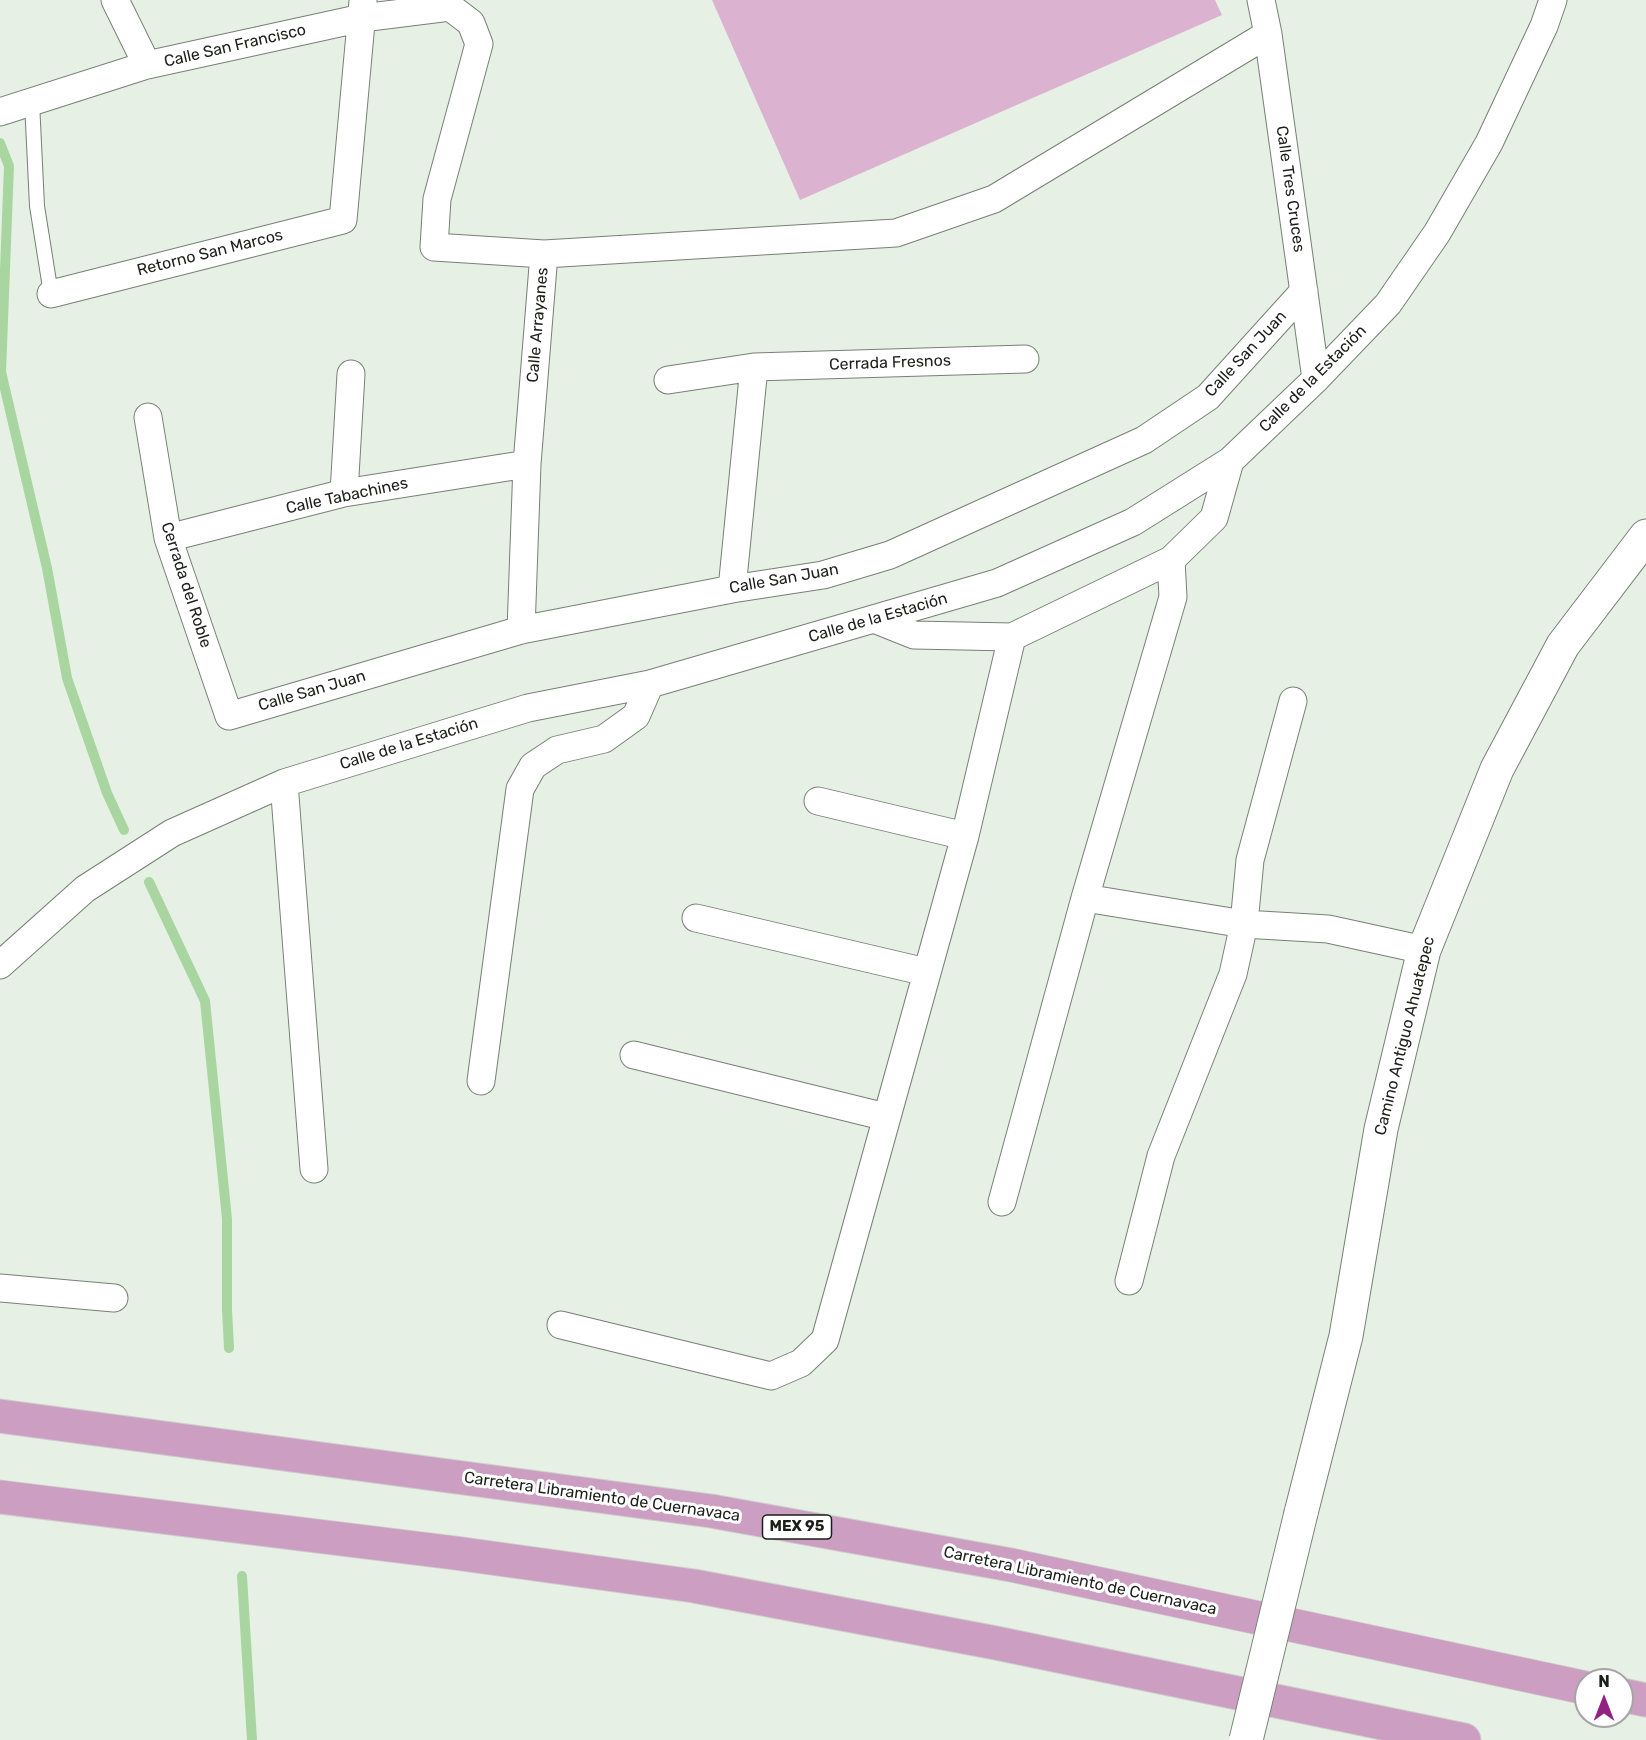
<!DOCTYPE html>
<meta charset="utf-8">
<style>
body{margin:0}
#map{position:relative;width:1646px;height:1740px;overflow:hidden;background:#e7f0e5;font-family:Rubik,sans-serif}
canvas{display:block}
.north{position:absolute;left:1574px;top:1668px;width:60px;height:60px;box-sizing:border-box;background:#fff;border:2px solid #a4a5a4;border-radius:50%;rotate:0deg;font-size:16px;font-weight:700;line-height:24px;text-align:center;color:#1c1f1b}
.north::after{content:'';display:block;margin:auto;width:21px;height:27px;background:#932181;clip-path:polygon(50% 0,100% 100%,50% 72%,0 100%)}
</style>
<div id="map">
<canvas width="1646" height="1740"></canvas>
<div class="north">N</div>
</div>
<script>
const ctx = document.querySelector('canvas').getContext('2d');
ctx.lineJoin = 'round';
function fillPath(path, color) { ctx.fillStyle = color; ctx.fill(path, 'evenodd'); }
const poly = rows => new Path2D(rows.map(r => 'M' + r).join(''));
function stroke(path, color, width, dash) { ctx.strokeStyle = color; ctx.lineWidth = width; ctx.lineCap = dash ? 'butt' : 'round'; ctx.setLineDash(dash || []); ctx.stroke(path); }
function drawText(font, color, halo, rows, align = 'center') {
  ctx.font = font + ' Rubik,sans-serif'; ctx.lineWidth = 6; ctx.setLineDash([]); ctx.textBaseline = 'middle'; ctx.strokeStyle = halo; ctx.fillStyle = color; for (const [text, x, y, turn = 0] of rows) {
    ctx.save(); ctx.translate(x, y); ctx.rotate((+turn || 0) * Math.PI / 180); ctx.textAlign = isNaN(turn) ? turn : align; if (halo) ctx.strokeText(text, 0, 0); ctx.fillText(text, 0, 0); ctx.restore();
  }
}
fillPath(poly([
 [712,0,1215,0,1222,15,800,200]
]), '#dbb3d1');
stroke(poly([
 [0,143,9,166,1,372,47,568,67,678,107,793,124,830],
 [149,882,205,1001,227,1219,227,1310,229,1348],
 [242,1576,252,1740]
]), '#a9d6a0', 10);
const service = poly([
 [32,102,37,206,51,294]
]);
const minor = poly([
 [115,0,147,65],
 [1261,0,1268,34,1316,379],
 [0,112,147,65,362,18,450,7,471,23,479,44,437,199,434,247,544,254,896,233,994,199,1268,34],
 [51,294,343,220,363,1],
 [668,380,754,367,1025,359],
 [148,417,168,538,229,716,521,630,732,589,823,575,890,555,1144,440,1208,397,1304,291],
 [344,493,351,374],
 [168,538,344,493,527,464],
 [732,589,754,367],
 [874,619,914,635,1012,637,1171,560,1214,518,1230,461],
 [521,630,527,464,544,254],
 [284,783,314,1169],
 [818,801,965,836],
 [1085,898,1244,924,1328,929,1424,950],
 [696,918,926,972],
 [0,965,85,889,172,833,284,783,528,708,650,684,997,583,1133,522,1230,461,1316,379,1388,304,1437,233,1489,143,1544,26,1553,0],
 [634,1055,886,1117],
 [481,1081,520,789,533,766,557,750,604,739,636,716,650,684],
 [1002,1202,1085,898,1173,597,1171,560],
 [1129,1281,1161,1156,1233,974,1244,924,1250,860,1293,701],
 [0,1288,114,1298],
 [561,1325,771,1376,801,1363,825,1340,965,836,1012,637]
]);
const tertiary = poly([
 [1301,1513,1346,1336,1381,1129,1424,950,1497,769,1563,645,1646,536]
]);
const trunk = poly([
 [0,1416,711,1511,1011,1565,1586,1688],
 [0,1497,455,1553,694,1586,996,1643,1464,1740],
 [1622,1695,1646,1700]
]);
stroke(service, '#778076', 16);
stroke(minor, '#778076', 29);
stroke(tertiary, '#778076', 35);
stroke(trunk, '#cdcecd', 35);
stroke(service, '#fff', 14);
stroke(minor, '#fff', 27);
stroke(tertiary, '#fff', 33);
stroke(trunk, '#cc9ec2', 33);
const tertiaryBridge = poly([
 [1246,1740,1301,1513]
]);
stroke(tertiaryBridge, '#778076', 35, []);
stroke(tertiaryBridge, '#fff', 33);
for (const [x, y, w] of [
 [797,1527,69]
]) { const box = new Path2D(); box.roundRect(x - w / 2, y - 12, w, 24, 4.5); ctx.fillStyle = '#fff'; ctx.fill(box); stroke(box, '#1c1f1b', 1.5); }
drawText('bold 15px', '#1c1f1b', null, [
 ["MEX 95",797,1527]
]);
drawText('16px', '#1c1f1b', '#fff', [
 ["Calle San Francisco",235,46,-13],
 ["Calle Tres Cruces",1290,189,82],
 ["Retorno San Marcos",210,253,-14],
 ["Calle Arrayanes",538,325,-85],
 ["Calle San Juan",1246,354,-47],
 ["Cerrada Fresnos",890,363,-2],
 ["Calle de la Estación",1313,379,-45],
 ["Calle Tabachines",347,496,-12],
 ["Calle San Juan",784,579,-10],
 ["Cerrada del Roble",186,585,72],
 ["Calle de la Estación",878,618,-16],
 ["Calle San Juan",312,691,-16],
 ["Calle de la Estación",409,744,-17],
 ["Camino Antiguo Ahuatepec",1405,1036,-76],
 ["Carretera Libramiento de Cuernavaca",602,1497,8],
 ["Carretera Libramiento de Cuernavaca",1080,1581,12]
]);
</script>
